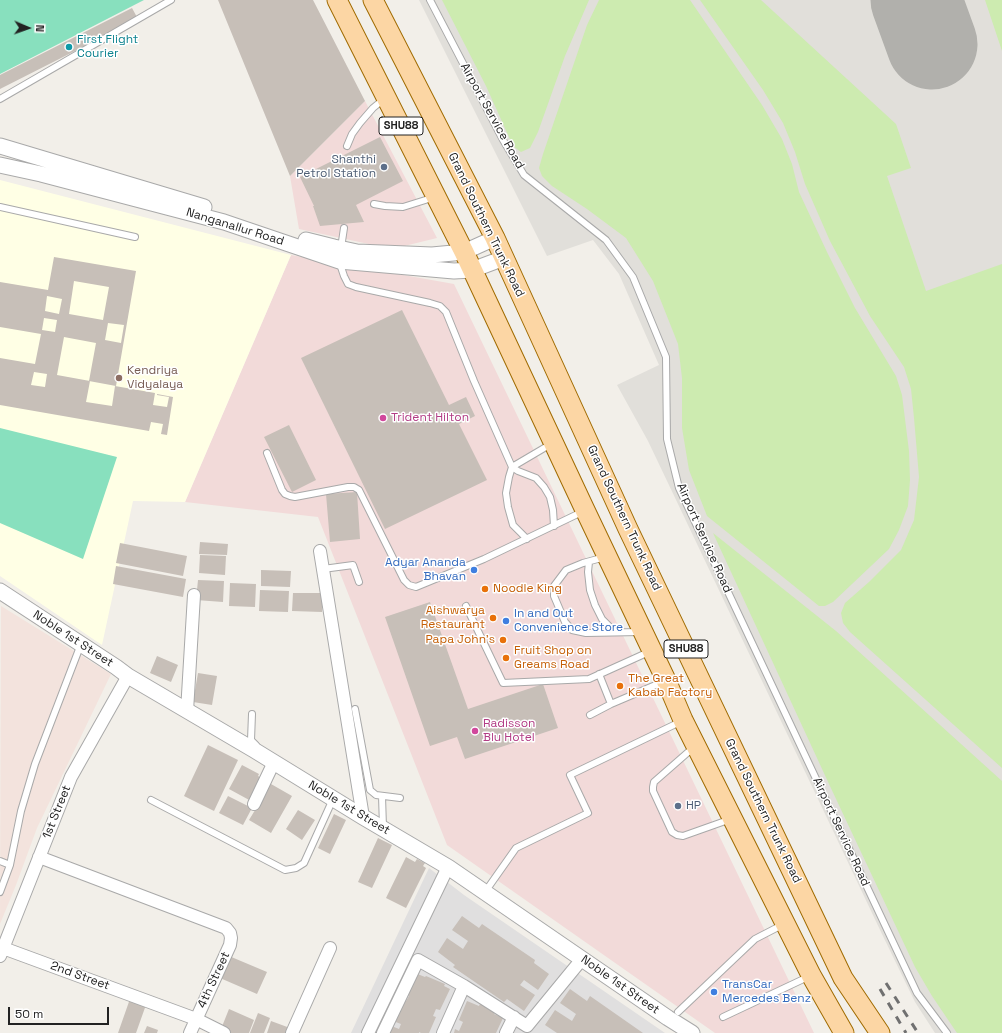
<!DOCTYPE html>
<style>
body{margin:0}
#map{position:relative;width:1002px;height:1033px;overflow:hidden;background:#f2efe9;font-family:"Space Grotesk",sans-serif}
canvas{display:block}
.north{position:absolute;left:8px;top:8px;width:40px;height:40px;-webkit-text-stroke:3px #fff;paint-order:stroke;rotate:92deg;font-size:11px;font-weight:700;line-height:16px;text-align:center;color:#222}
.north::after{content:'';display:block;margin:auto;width:14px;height:18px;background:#222;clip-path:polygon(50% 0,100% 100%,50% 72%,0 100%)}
.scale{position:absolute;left:8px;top:1007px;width:101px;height:18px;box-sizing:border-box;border:2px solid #222;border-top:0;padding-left:5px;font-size:12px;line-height:14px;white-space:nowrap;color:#222;-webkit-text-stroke:3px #fff;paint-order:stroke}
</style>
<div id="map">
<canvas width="1002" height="1033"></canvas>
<div class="north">N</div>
<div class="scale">50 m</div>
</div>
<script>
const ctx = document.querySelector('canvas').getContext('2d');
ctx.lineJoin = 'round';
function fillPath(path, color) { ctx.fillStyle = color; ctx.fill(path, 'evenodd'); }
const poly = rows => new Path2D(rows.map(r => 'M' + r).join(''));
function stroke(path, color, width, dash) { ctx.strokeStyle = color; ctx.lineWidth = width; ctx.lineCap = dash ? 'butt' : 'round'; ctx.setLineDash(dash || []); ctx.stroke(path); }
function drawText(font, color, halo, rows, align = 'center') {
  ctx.font = font + ' "Space Grotesk",sans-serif'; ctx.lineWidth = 3; ctx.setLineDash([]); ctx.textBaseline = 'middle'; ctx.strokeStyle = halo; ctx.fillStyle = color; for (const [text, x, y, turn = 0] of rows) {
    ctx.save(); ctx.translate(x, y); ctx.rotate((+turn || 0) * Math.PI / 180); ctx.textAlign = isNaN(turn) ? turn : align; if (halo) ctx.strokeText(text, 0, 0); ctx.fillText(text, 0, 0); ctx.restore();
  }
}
fillPath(poly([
 [429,868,464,895,665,1033,351,1033]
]), '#e0dfdf');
fillPath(poly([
 [365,101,437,238,392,249,299,229,290,176],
 [291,255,454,284,814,1033,715,1033,447,845,318,517,185,502]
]), '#f2dad9');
fillPath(poly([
 [0,180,291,255,185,502,133,501,102,645,0,576]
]), '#ffffe5');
fillPath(poly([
 [1,606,111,674,37,828,16,885,0,924]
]), '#f3e3dd');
fillPath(poly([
 [419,0,1002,0,1002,1033,935,1033,915,1002,881,932,717,586,648,441,617,385,659,365,619,274,593,240,547,256]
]), '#e1dfda');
fillPath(poly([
 [442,0,589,0,565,56,538,132,530,148,521,152,513,146,486,86],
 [599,0,690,0,762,105,782,139,792,164,799,192,827,252,855,308,896,376,902,395,909,451,910,480,908,506,899,530,889,549,833,602,825,606,819,606,707,516,689,470,682,428,682,378,678,344,653,281,626,238,587,209,552,186,542,176,539,168,543,154,587,25],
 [700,0,761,0,896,124,911,168,887,176,926,291,1002,264,1002,768,850,632,843,623,841,613,845,603,869,582,901,550,914,520,919,477,914,418,911,389,904,367,870,316,830,241,805,184,795,152,783,123,763,90],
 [985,0,1002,0,1002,51],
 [713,533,836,631,1002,781,1002,1033,957,1033,932,996,915,967,829,784]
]), '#cdebb0');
fillPath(poly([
 [0,0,144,0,0,74],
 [0,428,117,457,83,559,0,523]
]), '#88e0be');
stroke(poly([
 [916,0,932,44]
]), '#b1b0ac', 91);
fillPath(poly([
 [218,0,313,0,365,101,290,176],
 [132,8,138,19,0,89,0,75],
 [380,137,403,181,356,205,364,222,320,226,313,206,314,206,300,177],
 [54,257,136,271,116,386,89,381,96,343,64,337,57,375,90,381,86,402,112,406,115,386,155,393,153,405,167,407,169,397,157,395,157,394,173,397,167,435,161,434,163,424,151,422,149,431,0,405,0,358,35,364,41,334,0,327,0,282,48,290],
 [74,281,109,287,103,320,69,314],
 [47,296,62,299,59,314,45,311],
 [44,318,57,320,55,332,42,330],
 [108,323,124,325,121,343,105,340],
 [34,372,47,374,45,387,31,385],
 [402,310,449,405,466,397,475,416,459,424,487,480,385,529,301,358],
 [289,425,316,480,292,492,264,437],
 [357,492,360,539,330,542,326,494],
 [200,542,228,544,227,555,199,554],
 [120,543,187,556,183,576,116,563],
 [200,555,226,556,225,575,199,573],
 [116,566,186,579,183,597,113,584],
 [261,570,291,571,290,587,261,586],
 [198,580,224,581,223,602,196,600],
 [230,583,256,584,255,607,229,606],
 [260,590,289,591,288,612,259,611],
 [293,593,322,593,322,612,292,611],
 [430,602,468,709,543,684,558,728,465,759,457,737,430,746,385,617],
 [157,656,178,665,171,682,150,673],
 [198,673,217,676,212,705,193,702],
 [208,745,238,760,214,811,184,796],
 [242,765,259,774,258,776,263,779,251,801,229,789],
 [271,784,292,796,271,833,249,820],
 [228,796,252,808,243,825,219,813],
 [298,810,315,820,302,840,286,829],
 [334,814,346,820,330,854,318,848],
 [378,838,392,845,372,888,358,882],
 [406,857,415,862,417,859,425,863,423,866,426,868,406,908,386,898],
 [462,916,479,928,482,924,535,960,534,963,549,974,538,990,524,980,520,985,535,995,524,1011,507,999,504,1002,453,967,455,965,438,952,447,938,463,949,468,941,452,930],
 [229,956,267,972,257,994,220,978],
 [415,973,425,977,426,976,445,984,444,986,450,989,440,1010,436,1009,433,1016,436,1017,429,1033,421,1033,419,1032,419,1033,386,1033,389,1025,399,1029,401,1024,393,1021,403,999,406,1001,409,996,406,994],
 [570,989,587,1001,590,996,643,1033,557,1033,545,1025,555,1010,572,1021,576,1014,560,1003],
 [131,996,147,1002,136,1033,118,1033],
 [467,1001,479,1006,480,1004,495,1011,494,1014,503,1018,496,1033,454,1033,455,1029,459,1031,463,1022,459,1020],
 [229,1009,254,1020,249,1033,230,1033,221,1029],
 [258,1013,270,1018,264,1033,250,1033],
 [271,1021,290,1028,288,1033,267,1033],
 [147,1026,158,1030,157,1033,144,1033]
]), '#c7bfb8');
const service = poly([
 [430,0,503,140,524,175,606,240,633,277,666,357,667,439,679,488,917,993,947,1033],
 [0,99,171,0],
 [347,146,352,134,360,123,373,108,384,99],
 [374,204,385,206,403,207,435,197],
 [0,207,135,237],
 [341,248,344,228],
 [339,261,344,276,348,284,356,287,430,303,440,306,446,312,474,381,512,467,518,471,536,478,544,487,550,497,553,510,554,526],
 [267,453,282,490,285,494,290,496,295,497,348,487,354,487,359,490,404,580,409,585,416,587,484,559,584,511],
 [527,539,513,525,508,507,506,493,509,477,512,467,551,444],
 [605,557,583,563,566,570,554,586,554,596,565,622,572,630,586,633,640,632],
 [589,562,588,572,590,590,595,605,602,619,613,630,618,632],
 [323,569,353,565,359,582],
 [466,606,503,683,589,679,651,651],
 [599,674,611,704,665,681],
 [355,709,370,790,376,795,400,798],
 [252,714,251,740,256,745],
 [590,715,611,704],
 [694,747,654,782,653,787,653,791,672,832,677,835,683,836,731,819],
 [382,796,383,827],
 [151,800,285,870,296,868,304,863,333,799],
 [0,861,10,865],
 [0,892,10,865,21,811,35,764,81,644],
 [485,892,516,848,588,813,570,775,682,721],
 [678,1012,755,939,784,924],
 [723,1017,810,976]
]);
const minor = poly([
 [320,551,363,817],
 [187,711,194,595],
 [254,804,274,762],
 [39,857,226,928,230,933,231,938,230,945,190,1033],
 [3,948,196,1019,224,1033],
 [0,956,71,777,128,676],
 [292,1033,330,948],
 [368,1033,448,867],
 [383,1033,418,960,464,986,527,1026,582,959],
 [443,1033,464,986],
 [506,1033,514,1017]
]);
const tertiary = poly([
 [0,146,204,207],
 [0,165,41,174,224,222,339,261,454,271,472,270,504,258],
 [306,240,334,247,357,252,432,255,464,252,495,238],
 [0,591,116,667,128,676,254,750,363,817,448,867,668,1018,692,1033]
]);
const primary = poly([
 [337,0,464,252,585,510,666,680,683,720,811,975,844,1033],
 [373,0,495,238,628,529,843,978,880,1033]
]);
stroke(service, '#a9a9a9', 8);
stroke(minor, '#a9a9a9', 14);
stroke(tertiary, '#a9a9a9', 17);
stroke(primary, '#a06b00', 21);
stroke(service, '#fff', 6);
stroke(minor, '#fff', 12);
stroke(tertiary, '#fff', 15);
stroke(primary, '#fcd6a4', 19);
stroke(poly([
 [886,983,918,1033],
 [880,989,906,1033]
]), '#707070', 3, [8, 8]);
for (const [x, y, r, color] of [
 [69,47,4,"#0f9aa8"],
 [384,167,4,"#5c6f8a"],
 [119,378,4,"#8d6e63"],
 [383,418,4,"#d1479c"],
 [474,570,4,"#3f7fe0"],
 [485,589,4,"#e8710a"],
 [493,618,4,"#e8710a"],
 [506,621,4,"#3f7fe0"],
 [503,640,4,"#e8710a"],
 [506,658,4,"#e8710a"],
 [620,686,4,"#e8710a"],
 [475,731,4,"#d1479c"],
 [678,806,4,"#5c6f8a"],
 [714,992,4,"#3f7fe0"]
]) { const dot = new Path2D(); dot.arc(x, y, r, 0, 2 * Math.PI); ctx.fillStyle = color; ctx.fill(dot); stroke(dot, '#fff', 1.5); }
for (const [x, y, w] of [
 [401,126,44],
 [686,649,44]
]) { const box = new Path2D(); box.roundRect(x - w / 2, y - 9, w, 18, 3); ctx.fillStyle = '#fff'; ctx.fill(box); stroke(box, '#222', 1); }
drawText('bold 11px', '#222', null, [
 ["SHU88",401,126],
 ["SHU88",686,649]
]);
drawText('12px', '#0d838f', '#fff', [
 ["First Flight",77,40],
 ["Courier",77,54]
], 'left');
drawText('12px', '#222', '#fff', [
 ["Airport Service Road",492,116,61],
 ["Grand Southern Trunk Road",486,225,64],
 ["Nanganallur Road",235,227,17],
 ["Grand Southern Trunk Road",624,518,65],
 ["Airport Service Road",704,538,66],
 ["Noble 1st Street",73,639,33],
 ["Noble 1st Street",349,808,31],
 ["Grand Southern Trunk Road",763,811,64],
 ["1st Street",57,812,-68],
 ["Airport Service Road",841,832,65],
 ["2nd Street",80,976,20],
 ["4th Street",214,980,-65],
 ["Noble 1st Street",620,985,35]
]);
drawText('12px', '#4e5e75', '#fff', [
 ["Shanthi",376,160],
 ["Petrol Station",376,174],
 ["HP",686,806,"left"]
], 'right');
drawText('12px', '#785e54', '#fff', [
 ["Kendriya",127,371],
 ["Vidyalaya",127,385]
], 'left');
drawText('12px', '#b23c85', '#fff', [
 ["Trident Hilton",391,418],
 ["Radisson",483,724],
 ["Blu Hotel",483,738]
], 'left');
drawText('12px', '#366cbe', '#fff', [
 ["Adyar Ananda",466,563,"right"],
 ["Bhavan",466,577,"right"],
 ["In and Out",514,614],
 ["Convenience Store",514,628],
 ["TransCar",722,985],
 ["Mercedes Benz",722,999]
], 'left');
drawText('12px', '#c56008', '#fff', [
 ["Noodle King",493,589],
 ["Aishwarya",485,611,"right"],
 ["Restaurant",485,625,"right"],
 ["Papa John's",495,640,"right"],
 ["Fruit Shop on",514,651],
 ["Greams Road",514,665],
 ["The Great",628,679],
 ["Kabab Factory",628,693]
], 'left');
</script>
